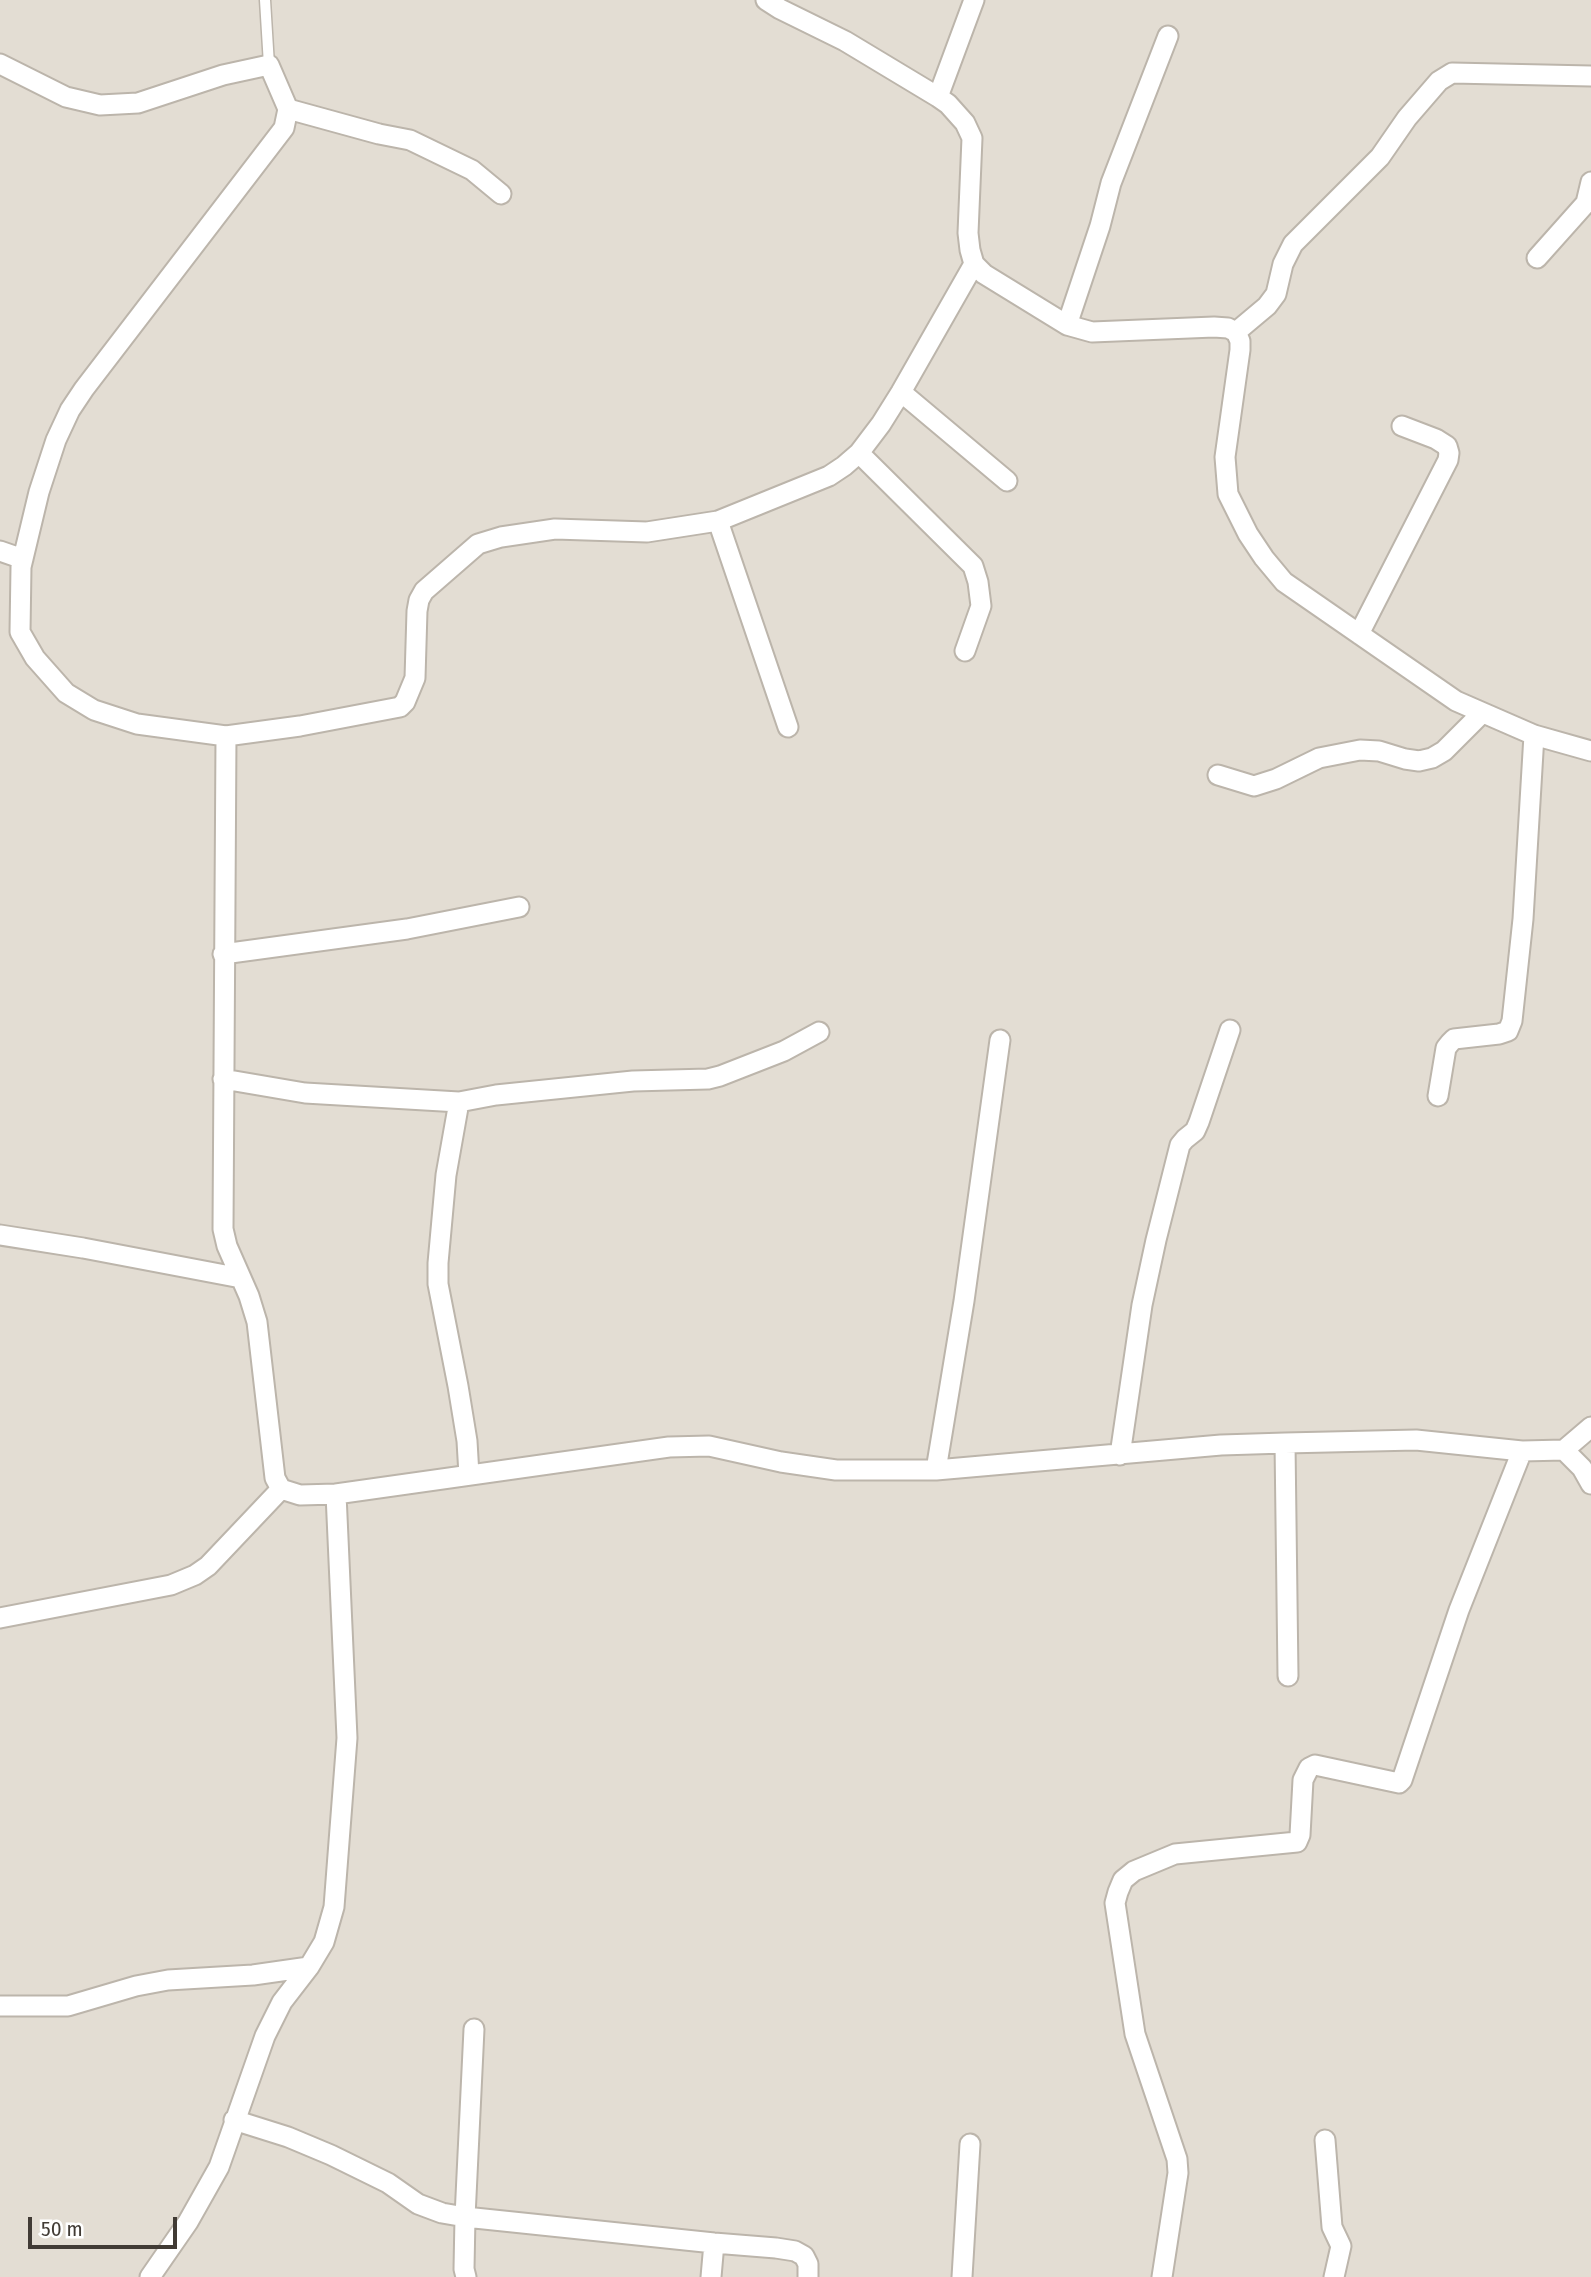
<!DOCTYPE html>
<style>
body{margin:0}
#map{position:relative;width:1591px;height:2277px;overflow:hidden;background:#efebe4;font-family:"Fira Sans Condensed",sans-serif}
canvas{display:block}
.scale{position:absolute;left:28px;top:2217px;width:149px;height:32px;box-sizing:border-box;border:4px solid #413b35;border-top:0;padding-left:9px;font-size:21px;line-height:24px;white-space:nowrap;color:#413b35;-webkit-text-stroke:5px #fff;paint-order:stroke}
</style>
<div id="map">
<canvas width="1591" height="2277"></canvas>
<div class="scale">50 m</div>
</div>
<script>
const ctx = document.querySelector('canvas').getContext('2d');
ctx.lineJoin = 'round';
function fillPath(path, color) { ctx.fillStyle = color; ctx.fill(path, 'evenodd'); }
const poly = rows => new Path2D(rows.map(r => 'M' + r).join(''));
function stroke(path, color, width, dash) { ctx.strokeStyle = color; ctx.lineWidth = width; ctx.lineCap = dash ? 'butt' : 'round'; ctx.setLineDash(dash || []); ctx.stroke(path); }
fillPath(poly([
 [0,0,1591,0,1591,2277,0,2277]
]), '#e3ddd3');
const service = poly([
 [265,0,269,65]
]);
const minor = poly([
 [766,0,780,9,845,41,938,97,948,104,965,123,972,138,968,233,970,250,974,264,984,274,1067,325,1092,332,1214,327,1228,328,1236,332,1240,341,1240,350,1225,457,1228,494,1248,534,1264,558,1284,582,1456,701,1534,735,1591,751],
 [0,64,66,97,100,105,138,103,223,75,269,65,288,109,284,128,84,389,70,410,56,440,39,492,21,567,20,632,35,658,66,693,94,710,137,724,226,736,223,1229,227,1246,249,1296,257,1322,275,1478,281,1489,300,1495,336,1494],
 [938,97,974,0],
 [288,109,379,134,410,140,472,170,501,194],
 [1537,258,1586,203,1591,182],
 [1067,325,1100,226,1111,183,1168,36],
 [1236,332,1267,306,1276,294,1283,264,1293,244,1380,157,1407,118,1439,81,1452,73,1591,76],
 [901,392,1007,481],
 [859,453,973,566,978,582,981,606,965,651],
 [718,521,788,727],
 [0,551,23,559],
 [1359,634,1448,460,1449,453,1447,446,1436,439,1402,426],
 [226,736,300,726,400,707,405,702,415,678,417,611,419,600,424,591,478,544,501,537,555,529,647,532,718,521,829,476,844,466,859,453,881,424,901,392,974,264],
 [1218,775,1254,786,1276,779,1319,758,1360,750,1379,751,1405,759,1419,761,1432,758,1444,751,1481,714],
 [223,954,407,929,519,907],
 [223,1079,305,1093,459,1102],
 [1438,1096,1446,1048,1450,1043,1454,1039,1499,1034,1508,1031,1512,1021,1523,919,1534,735],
 [0,1235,83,1248,241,1278],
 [1285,1443,1288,1676],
 [1564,1450,1582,1468,1591,1484],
 [1120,1455,1142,1305,1156,1240,1180,1145,1185,1139,1195,1131,1199,1122,1230,1030],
 [936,1470,964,1301,1000,1040],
 [469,1475,467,1441,458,1386,438,1284,438,1263,446,1175,459,1102,496,1095,633,1081,708,1079,720,1076,784,1051,819,1032],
 [0,1618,171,1585,195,1575,208,1566,281,1489],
 [0,2006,68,2006,136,1986,168,1980,253,1975,309,1967],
 [234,2120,288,2137,331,2155,388,2183,418,2204,442,2213,465,2217,714,2243,776,2248,795,2251,804,2256,808,2264,808,2277],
 [1325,2140,1332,2227,1341,2246,1334,2277],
 [150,2277,188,2222,219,2167,265,2036,282,2002,309,1967,324,1942,334,1907,347,1738,336,1494,669,1447,709,1446,781,1462,836,1470,936,1470,1221,1445,1285,1443,1416,1440,1522,1451,1564,1450,1591,1427],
 [466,2277,464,2269,465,2217,474,2029],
 [711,2277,714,2243],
 [962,2277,970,2144],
 [1162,2277,1178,2173,1177,2159,1135,2034,1115,1903,1118,1892,1123,1880,1134,1871,1175,1854,1297,1842,1300,1835,1303,1780,1309,1768,1315,1765,1399,1783,1402,1780,1459,1610,1522,1451]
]);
stroke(service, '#bcb5ab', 13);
stroke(minor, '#bcb5ab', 23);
stroke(service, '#fff', 10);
stroke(minor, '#fff', 19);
</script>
